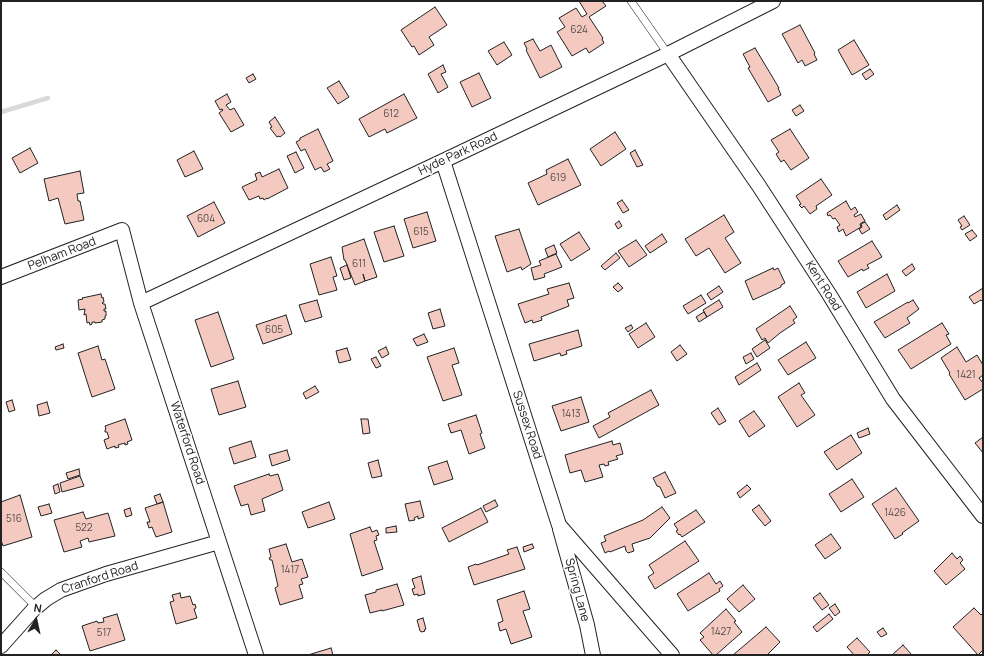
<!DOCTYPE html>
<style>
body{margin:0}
#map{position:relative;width:984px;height:656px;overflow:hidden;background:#fff;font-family:Manrope,sans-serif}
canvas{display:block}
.frame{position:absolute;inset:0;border:2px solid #222;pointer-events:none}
.north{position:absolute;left:16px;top:600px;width:40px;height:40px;-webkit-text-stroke:3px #fff;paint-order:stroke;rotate:9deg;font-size:11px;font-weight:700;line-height:16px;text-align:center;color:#222}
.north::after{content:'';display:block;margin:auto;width:14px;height:18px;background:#222;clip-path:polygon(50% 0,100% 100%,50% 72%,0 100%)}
</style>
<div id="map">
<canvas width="984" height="656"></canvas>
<div class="frame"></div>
<div class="north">N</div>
</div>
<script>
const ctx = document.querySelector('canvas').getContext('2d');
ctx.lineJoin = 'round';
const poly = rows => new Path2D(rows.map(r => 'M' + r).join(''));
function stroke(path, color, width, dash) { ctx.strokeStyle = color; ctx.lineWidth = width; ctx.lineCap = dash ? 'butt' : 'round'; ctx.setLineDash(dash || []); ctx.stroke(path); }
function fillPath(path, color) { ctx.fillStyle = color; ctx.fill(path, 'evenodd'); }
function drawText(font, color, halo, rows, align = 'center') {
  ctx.font = font + ' Manrope,sans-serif'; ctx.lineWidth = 3; ctx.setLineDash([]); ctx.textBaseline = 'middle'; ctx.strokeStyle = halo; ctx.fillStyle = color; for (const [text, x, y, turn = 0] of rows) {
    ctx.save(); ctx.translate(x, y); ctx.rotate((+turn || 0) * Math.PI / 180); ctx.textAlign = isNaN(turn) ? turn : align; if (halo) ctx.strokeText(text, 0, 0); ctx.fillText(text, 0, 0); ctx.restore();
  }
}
stroke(poly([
 [1,112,48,98]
]), '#d9d9d9', 4.5);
const building = poly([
 [579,1,602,1,606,6,589,17,603,38,602,39,604,43,589,53,586,48,572,56,557,32,565,27,559,18,576,8,582,17,587,14,579,1],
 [435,7,447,25,429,37,434,45,419,55,414,46,412,47,401,30,435,7],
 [800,25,815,53,814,54,817,60,805,66,802,60,798,63,782,34,800,25],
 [533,39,540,51,551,45,562,67,540,78,526,50,527,49,524,43,533,39],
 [854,40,869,65,852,75,838,50,854,40],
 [504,42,512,55,497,65,488,51,504,42],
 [755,48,779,88,778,88,781,95,768,102,748,68,750,67,743,54,755,48],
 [443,65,446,72,441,74,448,87,438,93,428,74,443,65],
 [870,69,874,74,866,80,862,74,870,69],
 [479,73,491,98,472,107,460,82,479,73],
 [253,74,256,79,249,83,246,78,253,74],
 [339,81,349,97,338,104,327,88,339,81],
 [227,94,231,102,226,105,230,110,234,108,244,125,231,132,219,113,223,110,222,109,220,110,215,101,227,94],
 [404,94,417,118,387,133,385,129,369,137,359,119,404,94],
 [800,105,804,111,796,116,792,110,800,105],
 [275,117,285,133,280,137,279,136,277,137,270,128,272,127,269,122,275,117],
 [318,129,333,161,327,164,330,169,324,172,321,167,315,170,305,149,301,151,296,142,300,140,300,138,318,129],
 [790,129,809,158,791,170,784,160,781,162,776,154,779,152,771,140,790,129],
 [615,132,626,149,601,166,590,149,615,132],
 [30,148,38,163,20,173,12,158,30,148],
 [635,150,643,165,637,167,630,153,635,150],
 [194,151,203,169,185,177,177,160,194,151],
 [296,152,304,168,295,173,287,156,296,152],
 [568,159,581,185,538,205,528,183,547,174,546,170,568,159],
 [279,169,288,188,267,199,267,198,264,200,263,198,260,199,259,196,249,200,242,187,257,180,255,174,260,172,262,177,279,169],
 [80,171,84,193,77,194,78,201,80,201,84,220,65,224,58,198,49,201,44,179,80,171],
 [821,179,832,195,816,206,817,209,810,214,804,206,802,208,799,205,801,204,796,196,821,179],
 [622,200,629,210,623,213,617,203,622,200],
 [846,201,851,210,855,207,858,212,854,215,855,217,861,214,865,221,860,224,861,227,846,236,843,229,839,232,837,227,840,225,835,218,833,219,830,215,828,216,827,213,846,201],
 [214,202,225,223,198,237,187,216,214,202],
 [897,205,900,210,886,220,883,215,897,205],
 [427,212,436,241,413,248,404,219,427,212],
 [724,215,734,232,725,238,741,263,725,273,709,248,696,256,685,239,724,215],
 [964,216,970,225,962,230,960,227,962,226,958,220,964,216],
 [619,221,622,226,618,229,615,224,619,221],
 [865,222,870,229,862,234,859,229,862,227,861,224,865,222],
 [394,226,404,256,384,262,374,232,394,226],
 [519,229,531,264,522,270,521,267,507,272,495,236,519,229],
 [972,230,977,236,970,241,965,234,972,230],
 [579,232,590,249,571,261,560,244,579,232],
 [662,234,667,242,650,253,645,246,662,234],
 [364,239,377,277,365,281,363,274,365,281,355,285,345,260,344,260,342,247,364,239],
 [636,240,647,255,629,267,618,251,636,240],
 [872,241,882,257,867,265,869,268,863,271,862,269,848,277,838,261,872,241],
 [554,245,557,253,548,257,545,249,554,245],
 [616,253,620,258,605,270,601,266,616,253],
 [556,254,562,267,544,274,545,277,534,280,531,268,541,265,539,261,556,254],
 [331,257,337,276,333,277,337,290,319,295,310,264,331,257],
 [912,264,915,269,906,276,902,271,912,264],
 [347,265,351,278,344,280,340,268,347,265],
 [773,268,774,270,778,268,785,283,781,285,781,287,753,300,745,281,773,268],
 [887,274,895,291,866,308,857,292,887,274],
 [569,283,574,298,567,300,569,306,541,317,542,320,533,323,532,320,525,323,518,304,549,294,547,289,569,283],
 [618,283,623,288,618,292,613,287,618,283],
 [719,286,723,292,711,300,707,294,719,286],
 [983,288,983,302,981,300,974,304,969,297,983,288],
 [101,294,102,298,103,297,104,302,102,303,103,304,105,304,106,309,104,309,104,311,106,311,106,316,105,316,105,319,102,320,102,322,95,323,95,322,92,322,92,324,90,325,89,322,87,323,86,314,84,315,85,309,79,310,78,300,83,299,82,298,101,294],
 [701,295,706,303,688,314,683,306,701,295],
 [317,300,322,317,305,322,299,305,317,300],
 [719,300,723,307,707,317,703,310,719,300],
 [913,300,919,309,907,318,910,323,885,338,874,322,908,302,908,303,913,300],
 [790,306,797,317,793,320,795,323,780,333,768,343,765,338,762,340,756,329,790,306],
 [440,309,445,326,433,329,428,313,440,309],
 [218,312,234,359,211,367,195,320,218,312],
 [704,312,707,317,699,322,696,317,704,312],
 [286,315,292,334,263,344,256,325,286,315],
 [646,323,655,337,638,348,629,334,646,323],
 [942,323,949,334,946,335,951,344,911,369,898,350,942,323],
 [631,325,633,328,628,332,625,328,631,325],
 [578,330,582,346,566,351,567,354,561,356,560,353,534,361,529,344,578,330],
 [424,334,428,342,417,346,413,339,424,334],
 [765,340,770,348,757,357,752,349,765,340],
 [806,342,816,358,788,375,778,360,806,342],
 [63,344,64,348,56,350,55,347,63,344],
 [680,345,687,354,677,361,671,352,680,345],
 [98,346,102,360,105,359,115,389,92,397,78,353,98,346],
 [386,347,389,354,382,358,378,351,386,347],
 [957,347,966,362,977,355,983,365,983,375,979,378,983,383,983,389,965,400,949,374,950,373,941,358,957,347],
 [347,348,351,360,339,363,336,351,347,348],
 [454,348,459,363,452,365,462,395,443,401,427,357,454,348],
 [751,353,754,359,746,364,743,357,751,353],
 [376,357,381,366,376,368,371,359,376,357],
 [757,363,761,370,739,385,735,377,757,363],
 [238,381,246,407,219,415,211,389,238,381],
 [799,383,805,393,801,395,815,415,797,427,778,397,799,383],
 [315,386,319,392,306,399,303,393,315,386],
 [651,390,659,405,599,438,593,426,610,417,608,413,651,390],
 [581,397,589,422,561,431,552,406,581,397],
 [12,400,15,410,9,412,6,402,12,400],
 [47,402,50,413,39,416,37,405,47,402],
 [718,408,726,421,719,425,711,413,718,408],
 [754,411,765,426,749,437,739,421,754,411],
 [476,415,482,433,480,434,485,448,469,454,461,430,451,433,448,424,476,415],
 [125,419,132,440,127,442,128,444,125,445,125,443,118,445,119,447,115,448,115,446,107,449,104,440,109,438,107,432,105,432,105,430,106,429,105,426,125,419],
 [361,419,368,419,370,433,363,434,361,419],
 [868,428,870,434,859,438,857,433,868,428],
 [851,435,862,453,837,470,824,452,851,435],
 [983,437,983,453,975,443,983,437],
 [251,441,256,457,234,464,229,448,251,441],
 [612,441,613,445,620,443,623,454,616,456,618,459,608,462,609,465,605,466,604,464,599,465,603,477,585,482,581,470,570,473,565,455,612,441],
 [287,450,290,460,272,466,269,455,287,450],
 [378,460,382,476,372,478,368,463,378,460],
 [447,461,453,479,434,485,428,467,447,461],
 [79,469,80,475,68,479,66,473,79,469],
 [665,472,676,493,665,498,660,487,657,486,653,478,665,472],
 [269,474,270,476,278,474,283,490,262,499,265,511,251,515,248,504,241,506,234,486,269,474],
 [80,476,84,486,62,492,60,483,80,476],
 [852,479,864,497,841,512,829,494,852,479],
 [58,484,60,492,55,494,53,486,58,484],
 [747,485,751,489,740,498,737,493,747,485],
 [896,488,919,521,902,533,903,534,895,539,872,504,896,488],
 [160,494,163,502,157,504,154,496,160,494],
 [20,495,32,537,3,546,1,540,1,502,20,495],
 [495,500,498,506,486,512,483,506,495,500],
 [420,501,424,517,418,519,418,516,414,518,415,520,409,521,405,504,420,501],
 [163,502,172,532,156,537,152,527,149,528,147,522,150,522,145,508,163,502],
 [329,502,335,519,308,528,302,512,329,502],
 [49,504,52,513,41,516,38,507,49,504],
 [759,505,771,521,765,526,752,510,759,505],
 [662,507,670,518,650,538,632,544,634,551,628,553,626,551,625,546,610,552,609,551,605,553,601,543,606,541,604,536,643,520,662,507],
 [130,508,132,515,126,517,124,510,130,508],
 [481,508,488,522,449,542,442,528,481,508],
 [696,510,705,522,682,537,680,534,679,535,676,531,678,530,674,524,696,510],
 [83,512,86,519,108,513,115,536,89,542,88,538,80,541,82,547,64,552,54,520,83,512],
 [396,526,397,532,386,533,386,528,396,526],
 [370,527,372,532,377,530,379,535,376,536,377,540,374,541,383,569,362,576,350,534,370,527],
 [831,534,841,548,825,559,815,545,831,534],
 [685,541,699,561,655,589,648,577,654,573,649,565,685,541],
 [286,544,292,562,302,559,308,577,301,579,303,584,299,585,303,598,280,605,275,588,278,586,272,560,270,560,269,558,271,557,269,549,286,544],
 [532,544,534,548,524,552,523,547,532,544],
 [517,547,525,569,474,585,468,567,476,564,477,565,509,554,507,550,517,547],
 [952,553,957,559,960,556,963,560,960,563,965,569,946,585,934,571,952,553],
 [709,573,716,584,720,581,723,586,719,589,720,591,688,611,677,594,709,573],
 [421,576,425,594,418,596,418,594,414,595,412,589,415,588,412,579,421,576],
 [397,584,404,605,382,611,382,610,370,613,365,595,376,592,376,590,397,584],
 [743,585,755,599,739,612,727,599,743,585],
 [524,591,530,609,523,611,532,637,511,644,506,629,500,631,498,623,503,621,497,600,524,591],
 [180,593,181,598,190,596,193,605,195,604,196,608,194,609,197,618,176,624,170,602,174,601,172,595,180,593],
 [820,593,829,605,822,610,813,598,820,593],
 [835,604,840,612,835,616,829,608,835,604],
 [974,608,981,615,983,613,983,650,978,655,953,627,974,608],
 [726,609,736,621,734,622,742,632,716,655,713,655,700,640,704,637,700,633,726,609],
 [117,614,125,640,90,651,82,626,97,621,98,623,104,622,103,618,117,614],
 [829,614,833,619,817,632,813,627,829,614],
 [423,618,426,629,424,630,425,631,422,632,420,631,417,620,423,618],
 [766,627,780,642,767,655,733,655,766,627],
 [883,628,887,634,881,637,877,632,883,628],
 [857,638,870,652,867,655,854,655,847,647,857,638],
 [903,645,912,655,892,655,903,645],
 [331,648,333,655,308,655,331,648],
 [56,650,61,655,51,655,56,650]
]);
fillPath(building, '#f3c9c0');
stroke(building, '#222', 1);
const lane = poly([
 [631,1,668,54],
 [1,572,36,607]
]);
const street = poly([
 [668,54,759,186,829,294,893,399,983,516],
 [443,161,559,525,672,655],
 [1,277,122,230,141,303,256,655],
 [141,303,443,161,668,54,773,1],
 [560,529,587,625,593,655],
 [1,646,34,609,46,599,61,590,106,574,219,542]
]);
stroke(lane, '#222', 8);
stroke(street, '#222', 16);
stroke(lane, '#fff', 7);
stroke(street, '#fff', 14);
drawText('10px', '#564c4a', null, [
 ["624",579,30],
 ["612",391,114],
 ["619",558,178],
 ["604",206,219],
 ["615",421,232],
 ["611",359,264],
 ["605",274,330],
 ["1421",966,375],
 ["1413",571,414],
 ["1426",895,513],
 ["516",14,519],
 ["522",84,528],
 ["1417",290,570],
 ["1427",721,632],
 ["517",104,633]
]);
drawText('12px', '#222', '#fff', [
 ["Hyde Park Road",458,154,-25],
 ["Pelham Road",62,254,-21],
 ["Kent Road",823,286,58],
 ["Sussex Road",527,425,72],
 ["Waterford Road",187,443,72],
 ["Cranford Road",100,578,-18],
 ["Spring Lane",577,590,75]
]);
</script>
